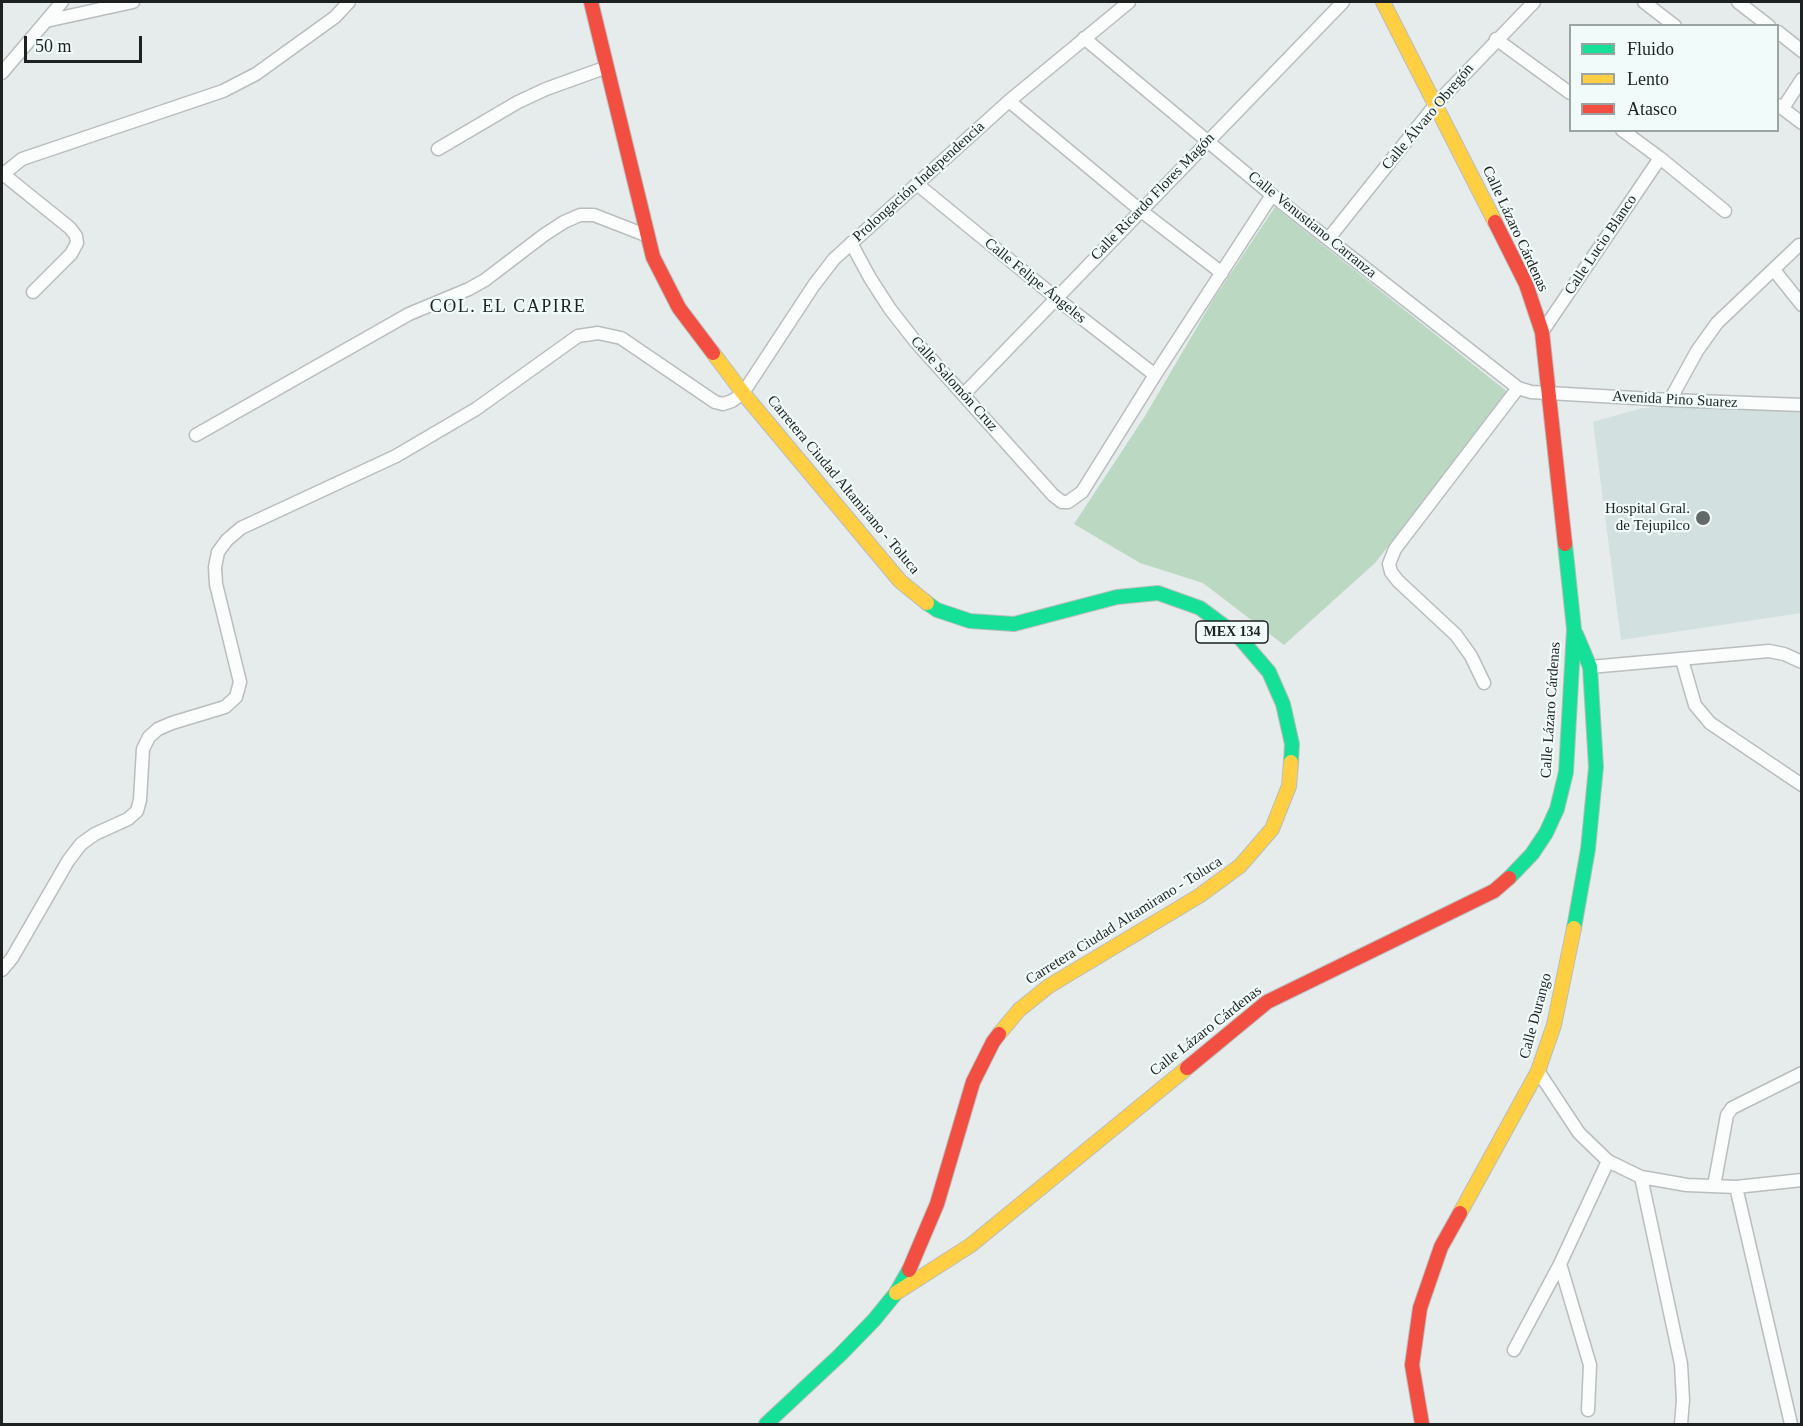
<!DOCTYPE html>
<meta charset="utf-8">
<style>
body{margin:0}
#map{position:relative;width:1803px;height:1426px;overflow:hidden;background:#e6eceb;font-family:Georgia,serif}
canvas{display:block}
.frame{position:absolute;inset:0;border:3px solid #1d2121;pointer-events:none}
.legend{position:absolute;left:1569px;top:24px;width:210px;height:108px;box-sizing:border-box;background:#f1fbfa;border:2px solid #9ca4a3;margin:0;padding:8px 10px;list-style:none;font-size:18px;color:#1d2121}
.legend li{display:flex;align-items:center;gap:12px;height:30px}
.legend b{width:30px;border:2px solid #9ca4a3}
.scale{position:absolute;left:24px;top:36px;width:118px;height:27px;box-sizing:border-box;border:3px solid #1d2121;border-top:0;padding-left:8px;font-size:18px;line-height:21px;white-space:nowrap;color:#1d2121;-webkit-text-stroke:4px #f1fbfa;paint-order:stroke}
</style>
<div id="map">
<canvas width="1803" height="1426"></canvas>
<div class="frame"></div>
<ul class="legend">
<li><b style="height:8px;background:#16e098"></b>Fluido</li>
<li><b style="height:8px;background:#ffcf43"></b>Lento</li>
<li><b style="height:8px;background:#f24e42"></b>Atasco</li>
</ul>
<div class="scale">50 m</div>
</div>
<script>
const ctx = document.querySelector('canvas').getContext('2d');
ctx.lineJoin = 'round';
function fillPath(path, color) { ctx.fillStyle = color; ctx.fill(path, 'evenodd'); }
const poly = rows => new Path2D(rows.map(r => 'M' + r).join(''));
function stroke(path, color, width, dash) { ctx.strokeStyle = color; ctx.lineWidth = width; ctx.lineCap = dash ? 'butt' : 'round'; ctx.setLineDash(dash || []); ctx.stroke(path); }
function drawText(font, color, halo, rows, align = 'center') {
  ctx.font = font + ' Georgia,serif'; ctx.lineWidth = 4.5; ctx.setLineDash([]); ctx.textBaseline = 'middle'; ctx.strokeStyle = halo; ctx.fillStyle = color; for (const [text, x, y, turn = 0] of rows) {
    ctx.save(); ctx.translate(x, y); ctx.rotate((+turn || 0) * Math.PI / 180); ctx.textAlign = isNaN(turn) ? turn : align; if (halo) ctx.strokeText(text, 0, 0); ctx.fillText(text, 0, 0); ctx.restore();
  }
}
fillPath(poly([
 [1726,403,1801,409,1801,613,1621,640,1593,422,1642,408]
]), '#d2e0df');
fillPath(poly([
 [1275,207,1509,393,1375,563,1284,645,1203,583,1140,563,1074,524,1145,416,1213,300]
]), '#bad8c2');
const street = poly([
 [1644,2,1675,26],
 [1738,2,1769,26],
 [46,21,133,2],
 [1778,32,1802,51],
 [1084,38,1272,195,1518,388,1531,392,1670,400,1802,405],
 [1496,39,1570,93],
 [2,73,62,2],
 [1009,101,1140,210,1222,273],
 [1778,105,1802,123],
 [1783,108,1802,79],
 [1622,130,1660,158,1725,211],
 [438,149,518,102,546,89,607,67],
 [3,174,70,228,76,236,77,243,71,254,33,292],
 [2,175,22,159,223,91,256,74,335,17,349,2],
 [917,184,1056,298,1155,375],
 [1329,238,1436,104,1534,2],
 [851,243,870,278,890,309,915,341,1053,495,1062,502,1068,502,1082,492,1155,375,1272,195],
 [1774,270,1802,305],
 [1542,332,1660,158],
 [964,394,1343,2],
 [1670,400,1697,351,1717,323,1799,245],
 [196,435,409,314,469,289,485,280,544,235,564,222,580,215,594,215,648,236],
 [1682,660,1695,705,1710,723,1802,785],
 [1590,667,1769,651,1784,654,1802,662],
 [1484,683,1471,656,1456,635,1398,581,1391,572,1389,564,1395,549,1518,388],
 [2,970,12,958,68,861,81,844,95,834,128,819,137,811,140,800,143,749,149,737,158,729,172,723,225,707,236,697,240,682,216,584,215,567,218,552,227,540,241,528,396,456,476,409,578,336,598,333,621,338,715,402,723,404,732,401,743,393,814,285,834,259,1009,101,1129,2],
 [1538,1071,1579,1133,1608,1161,1641,1177,1687,1185,1736,1187,1802,1180],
 [1641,1177,1681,1364,1683,1400,1681,1424],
 [1714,1186,1727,1115,1732,1108,1802,1073],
 [1736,1187,1791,1424],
 [1560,1264,1590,1365,1588,1410],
 [1514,1350,1560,1264,1608,1161]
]);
const fast = poly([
 [927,603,937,610,970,621,1014,624,1117,597,1158,593,1200,608,1239,637,1269,672,1283,704,1292,744,1291,762],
 [1509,878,1532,854,1546,833,1557,809,1566,772,1574,629,1565,544],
 [1574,928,1588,849,1596,767,1590,667,1576,634],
 [766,1424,840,1355,874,1320,896,1293,909,1270]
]);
const slow = poly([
 [1383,2,1495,222],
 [713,353,743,393,900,581,927,603],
 [999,1034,1019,1010,1049,986,1199,896,1240,866,1272,829,1289,786,1291,762],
 [1460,1213,1538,1071,1554,1025,1574,928],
 [896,1293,971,1245,1187,1068]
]);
const jam = poly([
 [591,2,653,257,679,308,713,353],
 [1495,222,1526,284,1542,332,1565,544],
 [1187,1068,1267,1002,1494,891,1509,878],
 [909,1270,937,1204,973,1082,993,1042,999,1034],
 [1422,1424,1412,1365,1420,1308,1441,1247,1460,1213]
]);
stroke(street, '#b9bdbd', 15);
stroke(fast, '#b9bdbd', 16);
stroke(slow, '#b9bdbd', 16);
stroke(jam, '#b9bdbd', 16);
stroke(street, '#fbfcfc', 12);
stroke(fast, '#16e098', 14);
stroke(slow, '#ffcf43', 14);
stroke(jam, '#f24e42', 14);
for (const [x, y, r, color] of [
 [1703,518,8,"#636868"]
]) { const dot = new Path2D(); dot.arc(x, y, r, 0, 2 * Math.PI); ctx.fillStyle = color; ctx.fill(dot); stroke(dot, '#f1fbfa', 2); }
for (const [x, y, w] of [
 [1232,632,72]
]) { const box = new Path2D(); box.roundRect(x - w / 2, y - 11, w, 22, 4.5); ctx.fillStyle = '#f1fbfa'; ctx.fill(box); stroke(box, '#1d2121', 1.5); }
drawText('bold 14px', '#1d2121', null, [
 ["MEX 134",1232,632]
]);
drawText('15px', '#1d2121', '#f1fbfa', [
 ["Calle Álvaro Obregón",1428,117,-50],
 ["Prolongación Independencia",919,182,-42],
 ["Calle Ricardo Flores Magón",1153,197,-46],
 ["Calle Venustiano Carranza",1312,225,39],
 ["Calle Lázaro Cárdenas",1515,229,65],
 ["Calle Lucio Blanco",1601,245,-56],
 ["Calle Felipe Ángeles",1035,281,39],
 ["Calle Salomón Cruz",954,384,48],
 ["Avenida Pino Suarez",1675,400,3],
 ["Carretera Ciudad Altamirano - Toluca",843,485,50],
 ["Calle Lázaro Cárdenas",1551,710,-86],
 ["Carretera Ciudad Altamirano - Toluca",1124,921,-32],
 ["Calle Durango",1536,1016,-75],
 ["Calle Lázaro Cárdenas",1206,1031,-38]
]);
drawText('15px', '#1d2121', '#f1fbfa', [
 ["Hospital Gral.",1690,509],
 ["de Tejupilco",1690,526]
], 'right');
ctx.letterSpacing = '1.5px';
drawText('18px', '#1d2121', '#f1fbfa', [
 ["COL. EL CAPIRE",508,307]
]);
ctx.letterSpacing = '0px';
</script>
